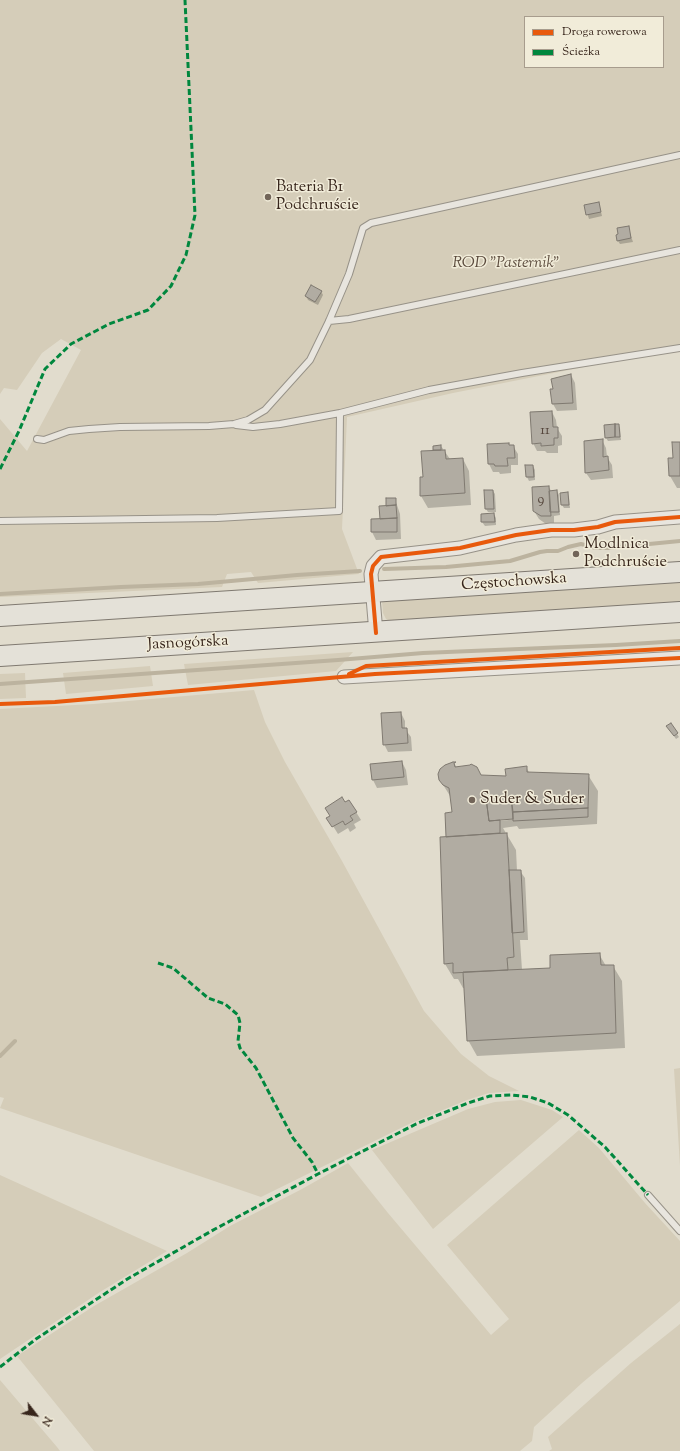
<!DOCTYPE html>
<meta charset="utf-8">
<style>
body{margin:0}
#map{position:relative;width:680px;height:1451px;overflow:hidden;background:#e1dccd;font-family:"Sorts Mill Goudy",serif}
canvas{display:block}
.legend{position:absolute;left:524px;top:16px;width:140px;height:52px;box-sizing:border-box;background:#f1ecd9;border:1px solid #a79c8d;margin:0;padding:5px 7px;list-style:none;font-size:12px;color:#37251b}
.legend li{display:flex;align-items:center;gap:8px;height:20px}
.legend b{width:20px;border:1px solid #a79c8d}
.north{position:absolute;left:16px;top:1395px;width:40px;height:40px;-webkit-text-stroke:3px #f1ecd9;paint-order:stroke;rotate:121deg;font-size:11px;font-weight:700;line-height:16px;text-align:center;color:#37251b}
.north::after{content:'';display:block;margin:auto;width:14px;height:18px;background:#37251b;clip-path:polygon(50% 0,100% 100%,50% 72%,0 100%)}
</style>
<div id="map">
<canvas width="680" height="1451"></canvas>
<ul class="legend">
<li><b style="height:5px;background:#e8590c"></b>Droga rowerowa</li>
<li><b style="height:5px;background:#00873e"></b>Ścieżka</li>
</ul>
<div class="north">N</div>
</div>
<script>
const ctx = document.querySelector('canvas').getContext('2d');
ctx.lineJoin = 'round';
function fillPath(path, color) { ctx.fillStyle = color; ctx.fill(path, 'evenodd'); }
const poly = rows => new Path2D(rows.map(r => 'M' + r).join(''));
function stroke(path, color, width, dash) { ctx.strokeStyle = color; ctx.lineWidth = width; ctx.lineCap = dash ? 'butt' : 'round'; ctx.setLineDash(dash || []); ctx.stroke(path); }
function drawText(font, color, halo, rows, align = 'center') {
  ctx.font = font + ' "Sorts Mill Goudy",serif'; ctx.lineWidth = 3; ctx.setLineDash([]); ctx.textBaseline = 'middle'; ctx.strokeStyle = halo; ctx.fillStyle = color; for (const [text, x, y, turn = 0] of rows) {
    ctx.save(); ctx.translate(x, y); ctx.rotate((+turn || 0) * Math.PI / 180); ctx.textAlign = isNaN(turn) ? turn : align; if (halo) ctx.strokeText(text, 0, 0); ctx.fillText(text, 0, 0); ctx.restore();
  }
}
fillPath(poly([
 [0,0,680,0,680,348,453,393,347,417,342,529,359,574,258,583,251,572,227,574,222,587,0,597,0,419,27,451,81,350,61,339,42,353,17,390,4,388,0,394],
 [525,17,663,17,663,67,525,67],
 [680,581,680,603,392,622,386,619,383,613,382,601],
 [353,652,336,671,188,685,184,664],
 [150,666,153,686,66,694,63,673],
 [25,673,26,698,0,699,0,674],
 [254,690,265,722,285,762,342,861,424,1011,461,1054,489,1076,519,1091,489,1093,467,1100,409,1124,261,1197,0,1108,4,1098,0,1097,0,709,94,704],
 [680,1068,680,1166,674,1069],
 [521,1100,552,1110,563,1117,433,1229,372,1150,468,1109,495,1102],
 [579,1130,599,1148,645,1203,680,1241,680,1301,582,1383,534,1427,532,1441,520,1451,94,1451,17,1356,94,1306,187,1253,230,1226,302,1189,348,1163,388,1213,491,1335,509,1319,447,1245],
 [0,1175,167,1251,100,1292,0,1359],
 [680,1324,680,1451,549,1451,552,1449,548,1437,631,1363],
 [0,1380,57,1447,60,1451,0,1451]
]), '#d5cdb9');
fillPath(poly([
 [599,203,602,216,589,219,585,206],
 [628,227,633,242,620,244,618,241],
 [321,291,323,295,318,305,308,300,306,296],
 [571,375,575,383,577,410,557,411,553,404],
 [552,412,556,420,557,428,562,436,562,445,558,446,558,453,547,453,545,451,537,451,533,443],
 [618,425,620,428,621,440,608,441,606,438],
 [602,440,606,448,607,457,612,465,613,478,591,480,586,473],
 [680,443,680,488,677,488,670,476,674,459],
 [441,446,450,459,463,459,469,471,471,505,428,508,421,496,424,478,434,451,434,447],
 [510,446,513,446,518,454,518,465,511,465,511,473,500,474,499,472,493,472,489,464],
 [526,466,533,466,535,470,535,480,529,481,527,477],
 [549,487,551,491,557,491,559,495,560,515,554,516,554,523,546,524,539,519,534,511],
 [493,491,495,494,496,512,488,512,486,509],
 [567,493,569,497,570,508,564,508,562,505],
 [395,499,400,514,401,539,376,540,372,532,381,520,387,506],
 [494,514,496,518,496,525,485,526,482,522],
 [401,713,405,721,405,729,411,737,412,751,388,752,384,744],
 [670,730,677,734,679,737,676,739],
 [402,762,406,770,408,785,377,788,373,780],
 [454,763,457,768,481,776,507,777,526,767,530,774,588,775,598,791,597,824,519,829,517,826,503,828,516,850,517,871,520,871,525,878,528,940,520,940,522,970,551,969,599,954,606,966,613,966,622,981,625,1048,477,1056,468,1040,465,988,463,988,458,979,454,979,445,964,447,838,454,813,452,799,440,780],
 [518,817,518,819,500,821,498,819],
 [345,804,356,812,361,820,354,824,356,828,350,832,348,828,338,834,328,818]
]), '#0003');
stroke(poly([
 [384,569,446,567,510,561,540,552,547,551,558,551,568,547,581,544,596,548,608,548,680,541],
 [0,594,121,587,198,584,297,575,360,571],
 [0,684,338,660,423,653,616,645,680,641],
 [0,1056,15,1041]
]), '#bcb39f', 4);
const building = poly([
 [599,202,601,212,586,215,584,205,599,202],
 [629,226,631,238,617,241,616,235,618,234,617,228,629,226],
 [311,285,322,291,315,302,305,296,311,285],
 [571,374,573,403,552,404,550,389,553,389,551,379,571,374],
 [552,411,553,427,558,427,558,438,554,438,554,445,541,446,541,443,532,444,530,412,552,411],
 [615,424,619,424,620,437,615,437,615,424],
 [615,424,615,437,605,438,604,425,615,424],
 [603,439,603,457,608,456,609,470,585,473,584,441,603,439],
 [672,442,680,442,680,476,669,476,668,458,673,458,672,442],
 [509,443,509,445,514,445,515,458,507,458,508,466,495,466,494,464,488,464,487,444,509,443],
 [441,445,441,450,433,450,433,446,441,445],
 [445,450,446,459,463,458,465,493,420,496,420,477,423,477,421,451,445,450],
 [525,465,533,465,534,477,526,477,525,465],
 [549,486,551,516,541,516,533,511,532,487,549,486],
 [484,490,493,490,494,509,485,509,484,490],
 [557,490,559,512,550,512,549,491,557,490],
 [568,492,569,505,561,505,560,493,568,492],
 [386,498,396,498,396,505,386,506,386,498],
 [396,505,397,518,380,519,379,506,396,505],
 [494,513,495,522,481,522,481,514,494,513],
 [397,518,397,532,371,532,371,519,397,518],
 [401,712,402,728,407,728,408,743,383,745,381,713,401,712],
 [671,723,678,733,674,736,666,726,671,723],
 [402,761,404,777,372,780,370,764,402,761],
 [453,762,456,762,454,763,455,767,470,765,471,764,477,767,481,775,506,776,505,769,527,766,527,772,589,774,588,808,513,812,511,796,486,798,489,821,500,820,500,833,446,837,445,813,452,812,449,788,443,785,439,780,438,774,440,769,445,765,453,762],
 [511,796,513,819,489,821,486,798,511,796],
 [342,797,345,802,349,800,357,812,350,816,353,820,345,825,343,821,332,827,326,818,330,816,325,808,342,797],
 [588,808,588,817,513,821,513,812,588,808],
 [507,833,514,957,507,958,508,970,453,973,453,963,444,964,440,837,507,833],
 [509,870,521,870,524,932,512,933,509,870],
 [600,953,601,965,614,965,616,1033,467,1041,463,972,550,968,550,955,600,953]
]);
fillPath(building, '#b1aca2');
stroke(building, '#7f7970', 1);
const service = poly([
 [329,321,349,319,680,250],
 [340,413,429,390,522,373,680,348],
 [37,439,44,440,69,431,89,429,120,427,209,426,234,424,248,420,265,410,310,360,329,321,349,274,363,228,371,223,680,155],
 [0,521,217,518,339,511,340,413,280,424,253,427,236,425],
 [648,1195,680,1231]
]);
const minor = poly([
 [376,633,371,574,373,566,381,557,460,548,516,535,551,530,574,530,598,527,615,522,680,517],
 [344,677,680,658]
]);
const primary = poly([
 [0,616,680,572],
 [0,656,680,612]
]);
stroke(service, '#979288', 8);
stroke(minor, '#979288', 15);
stroke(primary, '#7f7970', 22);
stroke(service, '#e8e5de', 6);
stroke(minor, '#e8e5de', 13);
stroke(primary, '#e4e1d8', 20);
stroke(poly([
 [0,469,19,431,45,369,71,344,109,324,148,310,171,286,186,255,195,215,185,0],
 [158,963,173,968,208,998,225,1004,238,1015,240,1023,238,1041,240,1048,256,1068,293,1138,312,1162,318,1174],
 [0,1367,36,1339,129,1278,215,1229,318,1174,416,1124,468,1103,490,1096,512,1095,530,1097,548,1103,568,1115,605,1147,648,1195]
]), '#00873e', 3, [6, 3]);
stroke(poly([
 [376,633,371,574,373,566,381,557,460,548,516,535,551,530,574,530,598,527,615,522,680,517],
 [349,674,366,666,680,648],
 [0,704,55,702,375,674,680,658]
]), '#e8590c', 4);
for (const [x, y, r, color] of [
 [268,197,4,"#726559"],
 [576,554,4,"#726559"],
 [472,800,4,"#726559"]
]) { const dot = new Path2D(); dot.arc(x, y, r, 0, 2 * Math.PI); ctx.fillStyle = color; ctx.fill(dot); stroke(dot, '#f1ecd9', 1.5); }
drawText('14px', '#56473d', null, [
 ["11",545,432],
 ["9",541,501]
]);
drawText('16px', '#37251b', '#f1ecd9', [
 ["Bateria B1",276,188],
 ["Podchruście",276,206],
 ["Modlnica",584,545],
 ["Podchruście",584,563],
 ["Suder & Suder",480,800]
], 'left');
drawText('italic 16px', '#5c4c3e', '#f1ecd9', [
 ["ROD \"Pasternik\"",506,264]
]);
drawText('16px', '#37251b', '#f1ecd9', [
 ["Częstochowska",514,583,-4],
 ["Jasnogórska",188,644,-3]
]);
</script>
